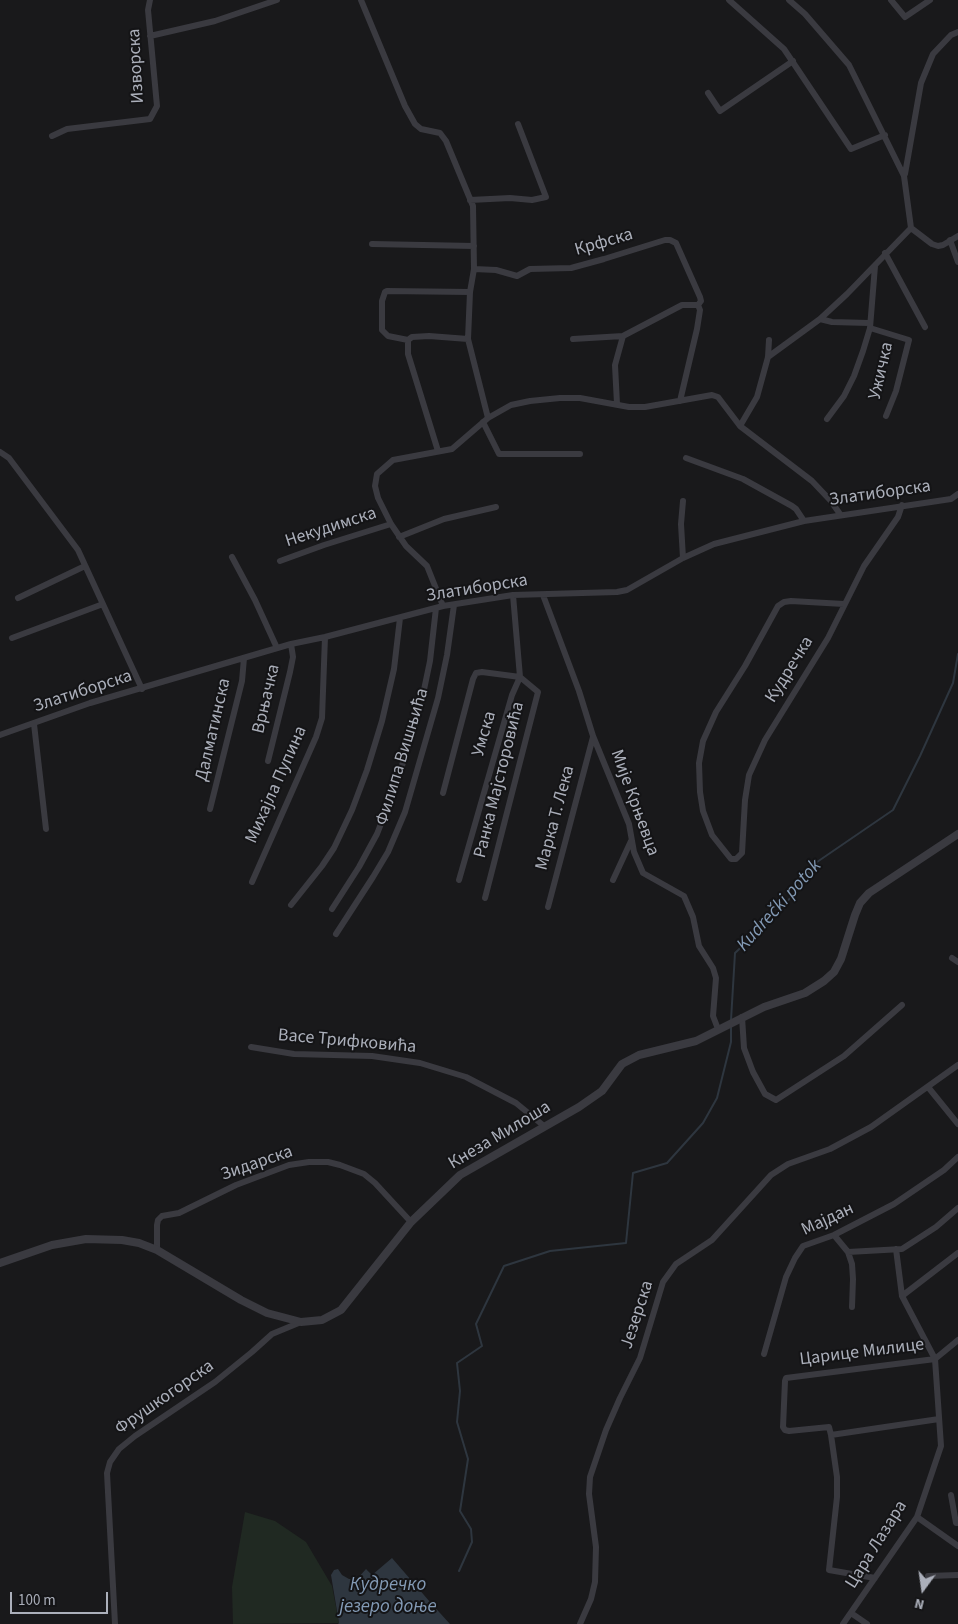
<!DOCTYPE html>
<meta charset="utf-8">
<style>
body{margin:0}
#map{position:relative;width:958px;height:1624px;overflow:hidden;background:#19191b;font-family:"Source Sans 3",sans-serif}
canvas{display:block}
.north{position:absolute;left:898px;top:1564px;width:50px;height:50px;-webkit-text-stroke:4px #141416;paint-order:stroke;rotate:194deg;font-size:14px;font-weight:700;line-height:20px;text-align:center;color:#abafba}
.north::after{content:'';display:block;margin:auto;width:18px;height:22px;background:#abafba;clip-path:polygon(50% 0,100% 100%,50% 72%,0 100%)}
.scale{position:absolute;left:10px;top:1592px;width:98px;height:22px;box-sizing:border-box;border:2px solid #abafba;border-top:0;padding-left:6px;font-size:15px;line-height:18px;white-space:nowrap;color:#abafba;-webkit-text-stroke:4px #141416;paint-order:stroke}
</style>
<div id="map">
<canvas width="958" height="1624"></canvas>
<div class="north">N</div>
<div class="scale">100 m</div>
</div>
<script>
const ctx = document.querySelector('canvas').getContext('2d');
ctx.lineJoin = 'round';
function fillPath(path, color) { ctx.fillStyle = color; ctx.fill(path, 'evenodd'); }
const poly = rows => new Path2D(rows.map(r => 'M' + r).join(''));
function stroke(path, color, width, dash) { ctx.strokeStyle = color; ctx.lineWidth = width; ctx.lineCap = dash ? 'butt' : 'round'; ctx.setLineDash(dash || []); ctx.stroke(path); }
function drawText(font, color, halo, rows, align = 'center') {
  ctx.font = font + ' "Source Sans 3",sans-serif'; ctx.lineWidth = 4; ctx.setLineDash([]); ctx.textBaseline = 'middle'; ctx.strokeStyle = halo; ctx.fillStyle = color; for (const [text, x, y, turn = 0] of rows) {
    ctx.save(); ctx.translate(x, y); ctx.rotate((+turn || 0) * Math.PI / 180); ctx.textAlign = isNaN(turn) ? turn : align; if (halo) ctx.strokeText(text, 0, 0); ctx.fillText(text, 0, 0); ctx.restore();
  }
}
fillPath(poly([
 [245,1512,275,1521,306,1542,332,1586,339,1623,233,1624,232,1587]
]), '#202922');
fillPath(poly([
 [392,1558,430,1602,450,1624,338,1624,339,1623,331,1575,334,1570,338,1569,342,1575,349,1579,357,1579,366,1569,372,1575]
]), '#2e363f');
stroke(poly([
 [731,1020,735,953,781,910,817,862,893,810,920,756,953,683,958,654],
 [459,1571,472,1542,471,1529,460,1511,468,1459,457,1422,460,1391,457,1363,482,1346,476,1324,504,1266,550,1251,626,1243,633,1173,667,1163,703,1123,717,1098,731,1042,731,1027]
]), '#2e363f', 2);
stroke(poly([
 [361,0,405,106,415,124,421,129,440,133,446,141,473,206,474,269,470,292,468,339,488,418],
 [729,0,784,49,851,149,885,135],
 [789,0,805,14,849,65,904,176,911,228],
 [891,0,905,17,930,0],
 [150,36,215,21,277,0],
 [708,93,720,111,793,61],
 [52,136,67,129,150,119,157,106,148,10,150,0],
 [905,174,921,83,933,54,951,35,958,32],
 [470,200,510,198,532,200,546,197,518,124],
 [911,228,932,244,938,246,943,245,958,236],
 [950,240,958,262],
 [372,244,474,246],
 [885,253,925,327],
 [474,269,496,270,517,276,530,269,571,268,604,259,665,240,670,240,676,243,700,297,701,301,698,305],
 [820,319,832,322,869,323],
 [870,328,909,340,896,391,886,416],
 [573,339,623,336,682,305,698,305],
 [408,340,388,336,382,330,382,301,385,292,387,291,470,292],
 [408,340,408,354,438,451],
 [408,340,412,337,429,336,468,339],
 [768,357,820,319,847,294,911,228],
 [680,401,697,329,700,310,698,305],
 [617,404,615,365,623,336],
 [827,419,844,396,854,376,863,351,870,328,875,266],
 [483,422,499,454,580,454],
 [740,426,757,397,768,357,769,340],
 [0,452,9,458,78,550,142,689],
 [686,458,743,479,792,506,796,509,804,521],
 [683,501,681,524,683,558],
 [399,537,444,519,496,507],
 [232,557,255,600,277,648],
 [280,561,324,545,391,524],
 [543,595,579,691,593,736,629,824,634,852,643,873,684,896,693,917,699,946,713,968,716,978,713,1016,718,1029],
 [18,598,85,566],
 [844,604,791,601,784,602,778,606,745,666,716,712,703,741,699,763,700,792,703,811,712,835,731,859,736,859,742,853,745,800,749,775,765,740,828,638,864,566,898,517,902,505],
 [443,606,427,566,406,546,391,524,378,498,375,486,377,474,393,460,452,449,488,418,511,405,530,401,560,398,580,398,629,407,645,407,712,395,718,397,740,426,812,481,830,500,840,514],
 [12,638,103,604],
 [34,724,46,829],
 [0,735,90,703,291,644,325,637,443,606,513,595,617,592,627,590,683,558,714,544,804,521,951,499,958,494],
 [268,761,290,672,293,657,291,644],
 [443,793,473,679,476,673,482,672,520,677,538,692,485,898],
 [210,809,242,681,244,658],
 [459,880,512,695,520,677,513,595],
 [613,880,631,841],
 [252,882,316,737,322,718,325,637],
 [291,905,322,866,334,848,352,810,367,770,382,721,394,669,400,618],
 [548,907,593,737],
 [332,909,359,867,377,834,396,785,421,704,430,661,436,608],
 [336,934,373,877,388,852,405,812,438,698,447,655,454,605],
 [952,958,958,962],
 [742,1017,744,1048,753,1072,765,1094,776,1100,844,1056,902,1005],
 [251,1047,294,1054,372,1056,420,1063,466,1077,516,1103,544,1126],
 [928,1087,958,1124],
 [834,1235,848,1252,902,1249,936,1227,958,1208],
 [157,1250,157,1225,158,1220,162,1216,179,1213,236,1185,289,1165,309,1162,328,1162,340,1165,364,1174,375,1183,411,1222],
 [848,1252,852,1264,853,1279,852,1307],
 [902,1296,958,1253],
 [764,1354,786,1277,795,1258,803,1246,834,1235,894,1204,944,1170,958,1157],
 [831,1435,829,1427,789,1431,785,1430,783,1427,785,1381,786,1378,935,1359,958,1340],
 [951,1495,956,1523,958,1523],
 [917,1517,958,1546],
 [928,1576,958,1575],
 [875,1578,829,1570,837,1497,837,1477,831,1435,939,1419],
 [851,1613,867,1624],
 [115,1624,107,1473,110,1462,119,1449,135,1436,215,1382,252,1352,272,1334,301,1322],
 [580,1624,591,1599,595,1582,596,1547,589,1494,590,1477,606,1430,620,1398,640,1358,663,1282,676,1264,712,1240,771,1175,788,1164,830,1149,871,1127,958,1065],
 [843,1624,917,1517,941,1446,935,1359,902,1296,896,1249]
]), '#3a3a40', 6);
stroke(poly([
 [0,1263,52,1245,86,1239,122,1240,139,1243,157,1250,241,1300,267,1313,301,1322,322,1320,341,1310,411,1222,460,1175,579,1107,602,1091,622,1064,639,1055,696,1041,764,1007,805,993,824,981,834,972,841,959,855,915,860,903,869,893,958,834]
]), '#3a3a40', 8);
drawText('18px', '#abafba', '#141416', [
 ["Изворска",137,66,-93],
 ["Крфска",604,243,-16],
 ["Ужичка",882,371,-77],
 ["Златиборска",880,494,-8],
 ["Некудимска",331,528,-18],
 ["Златиборска",477,589,-9],
 ["Кудречка",790,670,-58],
 ["Златиборска",83,692,-18],
 ["Врњачка",267,699,-77],
 ["Далматинска",214,730,-77],
 ["Умска",485,734,-74],
 ["Филипа Вишњића",403,757,-73],
 ["Ранка Мајсторовића",500,780,-76],
 ["Михајла Пупина",277,785,-66],
 ["Мије Крњевца",634,803,70],
 ["Марка Т. Лека",556,818,-75],
 ["Васе Трифковића",347,1042,5],
 ["Кнеза Милоша",500,1136,-31],
 ["Зидарска",257,1164,-19],
 ["Мајдан",828,1220,-25],
 ["Језерска",638,1315,-72],
 ["Царице Милице",862,1353,-7],
 ["Фрушкогорска",165,1398,-35],
 ["Цара Лазара",877,1545,-58]
]);
drawText('italic 19px', '#839ab5', '#141416', [
 ["Kudrečki potok",780,906,-48],
 ["Кудречко",388,1586],
 ["језеро доње",388,1608]
]);
</script>
